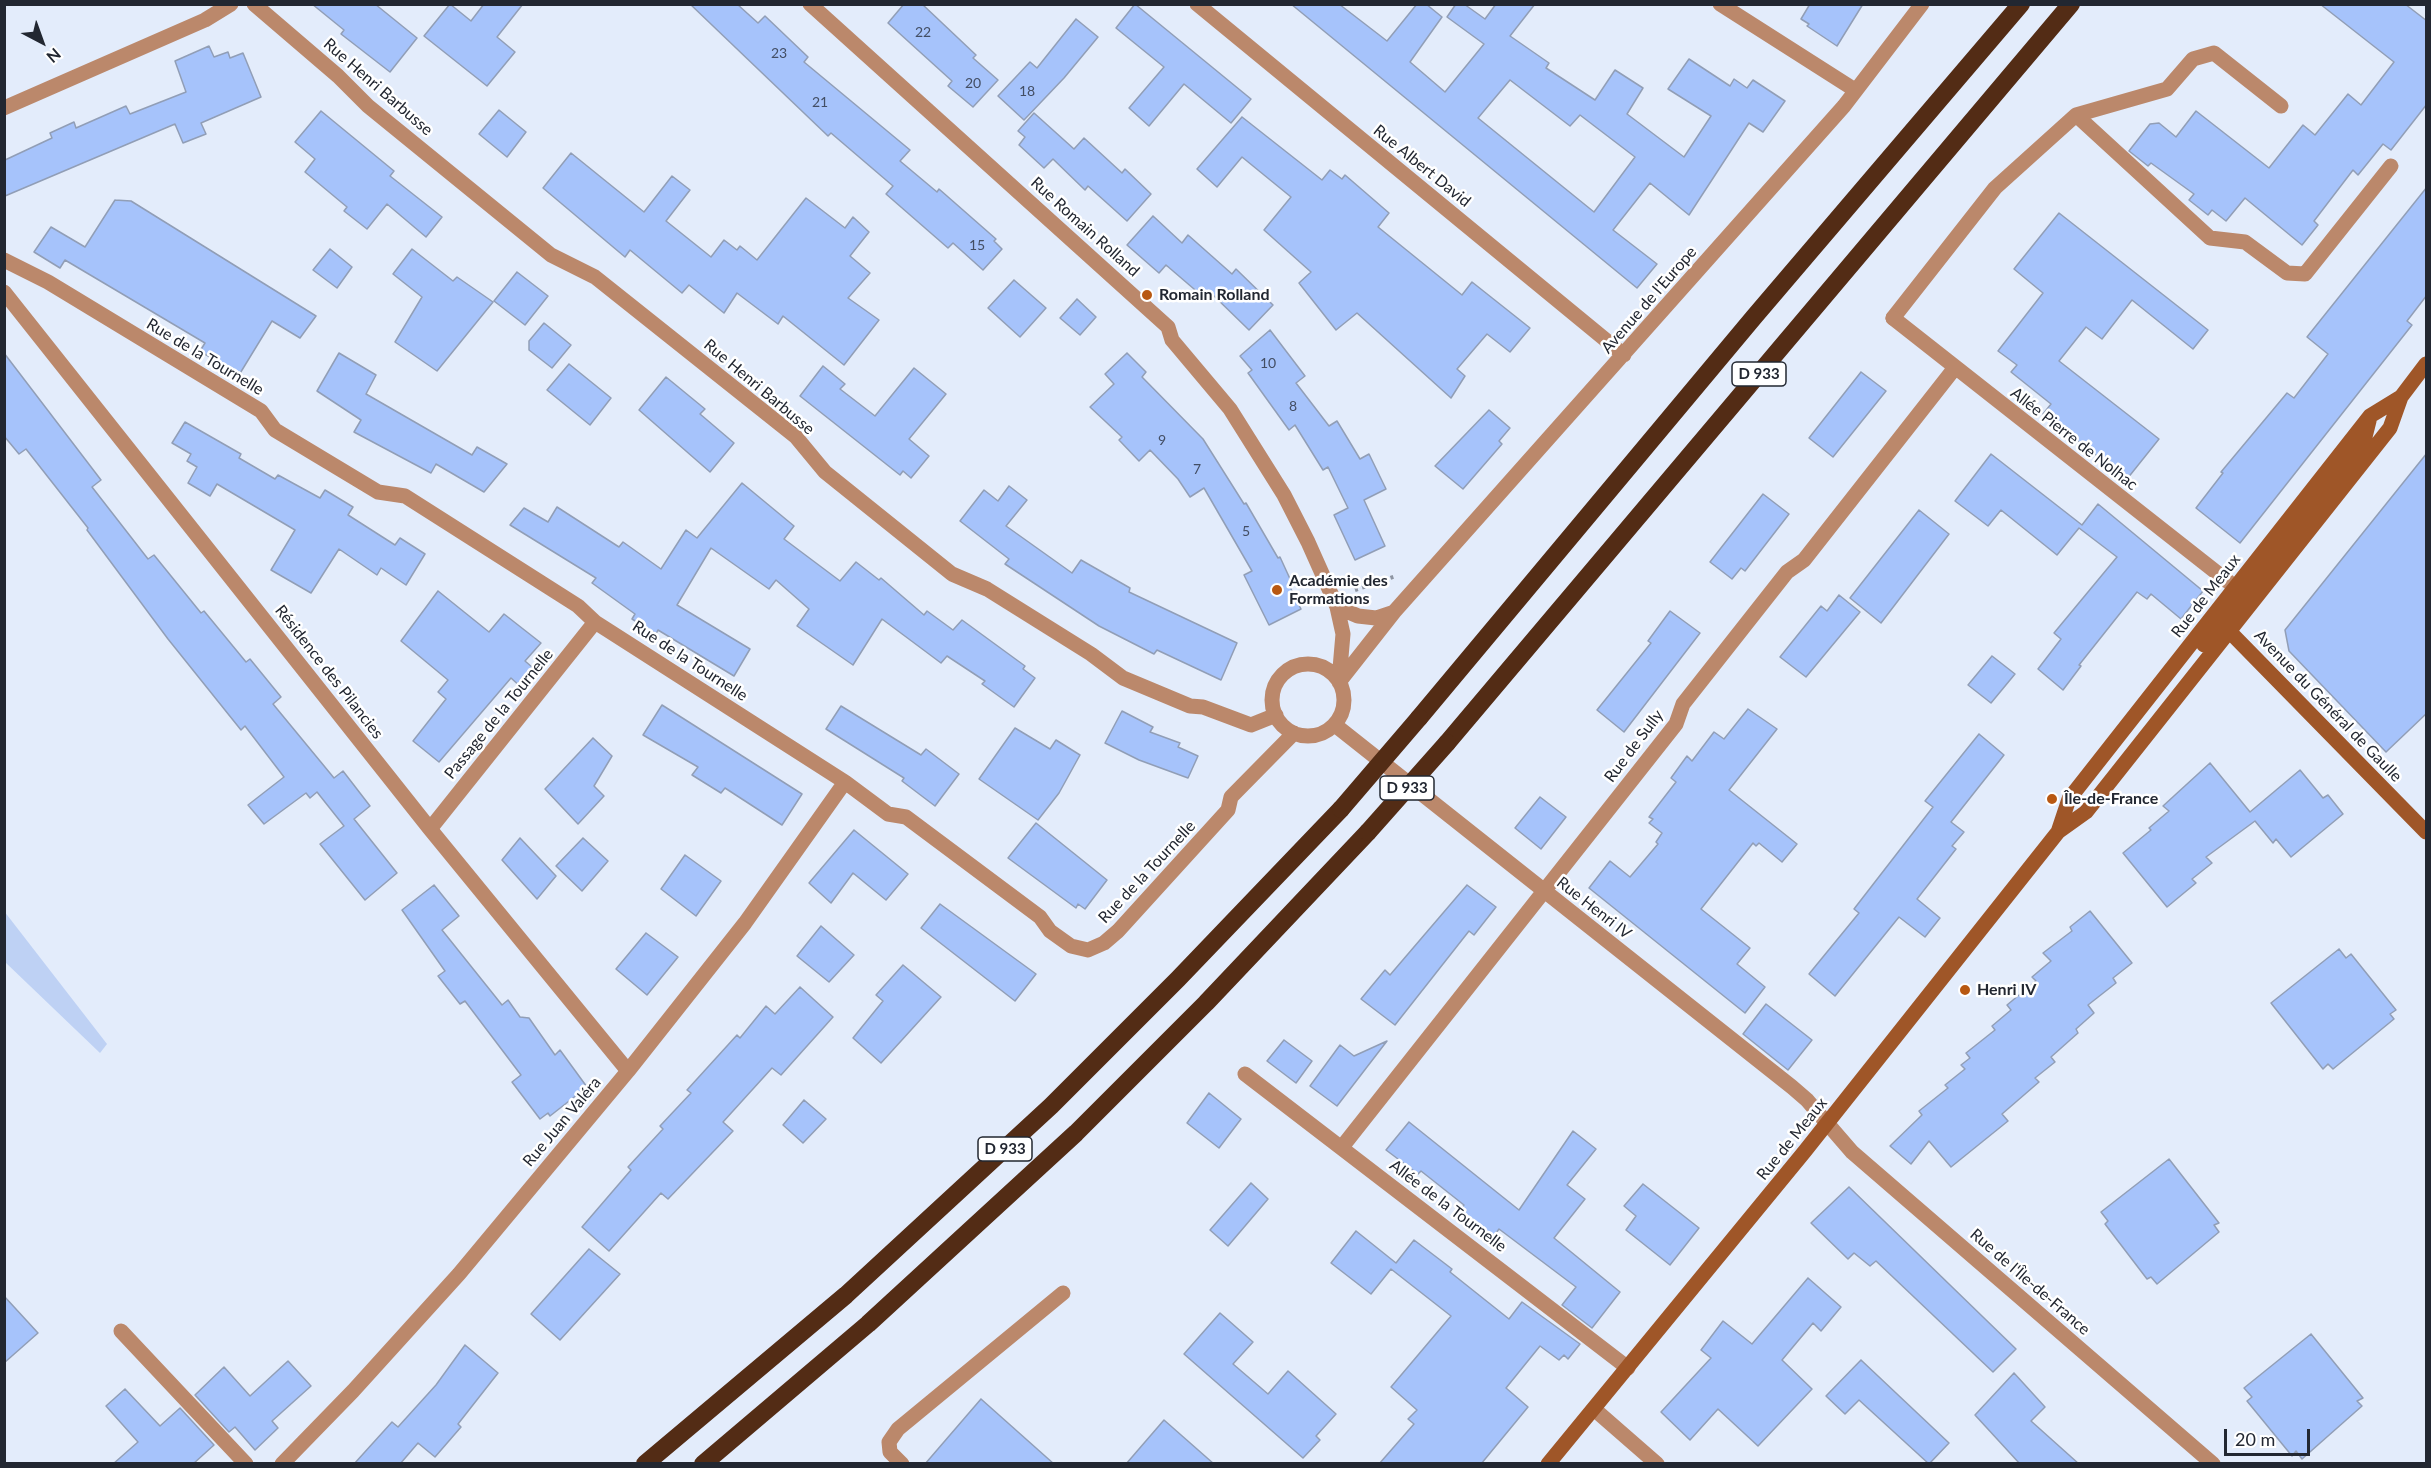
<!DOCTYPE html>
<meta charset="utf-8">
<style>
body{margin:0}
#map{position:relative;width:2431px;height:1468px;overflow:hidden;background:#e3ecfb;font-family:Lato,sans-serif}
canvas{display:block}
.frame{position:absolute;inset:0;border:6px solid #222731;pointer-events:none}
.north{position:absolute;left:12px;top:12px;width:60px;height:60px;-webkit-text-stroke:4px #fff;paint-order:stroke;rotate:139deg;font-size:16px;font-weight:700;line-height:24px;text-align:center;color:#222731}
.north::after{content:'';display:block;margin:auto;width:21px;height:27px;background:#222731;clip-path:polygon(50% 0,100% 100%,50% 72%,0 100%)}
.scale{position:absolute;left:2224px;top:1429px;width:86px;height:27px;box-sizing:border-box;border:3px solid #222731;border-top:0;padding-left:8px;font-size:18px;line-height:21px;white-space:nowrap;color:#222731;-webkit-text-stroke:4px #fff;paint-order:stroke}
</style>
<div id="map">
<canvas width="2431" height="1468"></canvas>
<div class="frame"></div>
<div class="north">N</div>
<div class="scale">20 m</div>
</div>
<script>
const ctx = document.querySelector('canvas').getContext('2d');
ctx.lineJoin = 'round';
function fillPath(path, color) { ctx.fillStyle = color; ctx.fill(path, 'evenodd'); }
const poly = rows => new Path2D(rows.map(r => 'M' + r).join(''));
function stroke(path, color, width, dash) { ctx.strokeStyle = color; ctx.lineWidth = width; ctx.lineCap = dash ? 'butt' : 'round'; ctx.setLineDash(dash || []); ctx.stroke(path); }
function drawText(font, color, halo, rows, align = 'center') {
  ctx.font = font + ' Lato,sans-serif'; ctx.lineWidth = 5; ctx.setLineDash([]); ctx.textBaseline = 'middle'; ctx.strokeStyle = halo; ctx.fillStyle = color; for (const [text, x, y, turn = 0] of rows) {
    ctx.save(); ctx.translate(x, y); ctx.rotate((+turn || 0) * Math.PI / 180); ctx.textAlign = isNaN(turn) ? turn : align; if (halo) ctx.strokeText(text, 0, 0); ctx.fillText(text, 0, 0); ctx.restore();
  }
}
fillPath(poly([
 [4,911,107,1044,100,1053,5,962]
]), '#bed1f4');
const building = poly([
 [312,4,375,4,417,38,390,72,341,34,344,30,312,4],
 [450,4,471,21,484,4,523,4,497,37,515,52,487,86,424,36,450,4],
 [690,4,737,4,758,23,765,16,808,57,804,62,910,150,900,161,937,192,939,189,996,239,994,241,1002,249,983,270,953,243,948,248,886,194,893,186,831,133,828,136,690,4],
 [904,4,922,4,976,55,973,58,998,80,973,107,948,86,952,81,888,23,904,4],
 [1135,4,1251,99,1231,123,1184,84,1149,126,1129,108,1164,67,1116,28,1135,4],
 [1291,4,1339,4,1387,41,1417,4,1426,4,1442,17,1410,62,1445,92,1484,44,1447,17,1456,4,1464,4,1485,19,1496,4,1535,4,1510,36,1549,63,1546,68,1595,100,1615,70,1643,88,1627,114,1684,157,1711,116,1668,89,1689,59,1730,86,1734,79,1747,88,1753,80,1785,101,1763,132,1749,123,1689,215,1650,183,1613,230,1657,264,1637,288,1291,4],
 [1510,80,1570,126,1580,115,1635,157,1594,212,1478,118,1510,80],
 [1810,4,1863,4,1837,46,1807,26,1809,24,1801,19,1810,4],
 [2320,4,2405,4,2427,21,2427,104,2391,150,2383,144,2358,175,2353,170,2314,221,2318,225,2302,245,2245,198,2226,221,2212,210,2208,215,2189,200,2194,194,2151,163,2148,166,2129,151,2150,124,2159,123,2176,137,2196,111,2269,168,2303,125,2315,135,2348,94,2361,105,2394,62,2320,4],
 [1076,19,1098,37,1064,78,1024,120,998,96,1030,62,1037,68,1076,19],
 [209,46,214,57,228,52,230,58,243,53,261,97,201,123,206,134,183,143,175,124,5,196,5,160,52,138,50,133,74,122,76,128,126,106,130,114,186,92,175,61,209,46],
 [499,110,526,132,507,157,479,134,499,110],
 [321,111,394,171,390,176,442,217,426,237,387,204,367,229,344,211,347,207,305,172,315,159,295,142,321,111],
 [1034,113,1074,149,1084,138,1122,173,1125,169,1151,194,1127,221,1088,186,1085,190,1053,159,1044,168,1019,145,1025,137,1018,131,1034,113],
 [1242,117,1322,180,1330,170,1342,179,1345,175,1389,213,1378,227,1462,295,1472,282,1530,328,1510,352,1487,334,1457,369,1465,376,1451,398,1357,313,1336,330,1299,283,1311,272,1264,230,1291,197,1242,157,1217,187,1197,169,1242,117],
 [571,153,644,212,672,176,690,190,666,221,711,257,724,240,737,250,740,246,757,260,806,198,845,228,853,217,869,232,850,256,870,273,848,298,879,320,844,365,783,316,778,324,737,293,724,313,689,285,682,293,630,250,625,257,543,188,571,153],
 [2427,187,2427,295,2407,321,2412,325,2240,543,2196,508,2223,473,2221,472,2287,393,2294,398,2328,354,2307,337,2427,187],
 [115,200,131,201,316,316,300,338,272,321,239,375,200,351,205,343,65,260,60,268,34,252,51,227,85,247,115,200],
 [2059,213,2208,330,2193,349,2132,300,2102,339,2086,327,2059,361,2159,439,2127,479,2043,414,2051,404,2011,372,2017,365,1998,351,2043,293,2014,269,2059,213],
 [1153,216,1182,243,1188,235,1232,274,1236,269,1273,305,1249,330,1213,295,1208,301,1166,265,1159,273,1127,245,1153,216],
 [330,249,352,267,337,288,313,270,330,249],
 [412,249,453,281,457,277,493,302,437,371,395,342,422,297,393,274,412,249],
 [517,272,548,296,525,325,494,301,517,272],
 [1014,280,1046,308,1020,337,988,308,1014,280],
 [1077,299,1096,317,1080,335,1060,318,1077,299],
 [544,323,571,345,552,368,529,350,529,341,544,323],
 [1270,330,1305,376,1296,383,1329,426,1337,421,1360,459,1369,454,1386,489,1364,500,1385,546,1355,560,1334,515,1348,508,1328,467,1323,470,1295,425,1289,430,1248,373,1252,370,1240,356,1270,330],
 [4,353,101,480,92,487,148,559,154,555,201,613,204,611,246,662,250,659,281,697,273,704,334,778,343,771,370,806,354,819,397,873,365,900,320,844,344,826,317,792,310,798,306,793,264,824,248,805,284,777,245,726,241,730,168,639,87,530,88,528,26,449,19,454,4,436,4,353],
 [339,353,376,375,366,394,472,455,477,447,507,464,484,492,436,464,431,473,354,432,361,420,317,391,339,353],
 [1127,353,1146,372,1142,377,1203,439,1244,504,1246,503,1278,558,1280,557,1291,581,1288,583,1301,609,1269,625,1244,575,1252,571,1204,488,1190,497,1178,479,1150,450,1139,461,1119,440,1122,437,1090,407,1114,384,1105,374,1127,353],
 [569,364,611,398,590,425,547,390,569,364],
 [823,366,845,384,840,389,875,416,914,368,946,394,909,439,929,456,911,478,903,471,900,475,800,396,823,366],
 [1861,372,1886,391,1833,457,1809,438,1861,372],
 [666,377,705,409,700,414,734,443,710,472,639,410,666,377],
 [1489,410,1510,428,1499,441,1502,444,1463,489,1435,466,1489,410],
 [185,422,241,454,239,458,275,479,278,475,320,498,325,490,353,507,348,515,395,545,400,538,425,554,406,585,381,568,377,575,339,549,311,593,271,570,295,530,217,484,210,496,188,483,197,467,187,461,191,454,172,443,185,422],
 [2427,453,2427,713,2386,752,2289,651,2285,630,2427,453],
 [1991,454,2082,525,2098,504,2203,591,2181,619,2151,594,2147,599,2137,592,2079,665,2081,666,2063,690,2038,669,2061,639,2054,633,2117,557,2079,528,2057,555,2001,510,1988,526,1955,501,1991,454],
 [742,483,794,526,784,539,840,581,856,562,879,580,881,578,924,615,927,611,953,630,962,620,1025,666,1023,669,1035,678,1014,707,982,684,985,681,947,656,941,663,882,619,853,665,797,626,809,609,776,580,769,589,711,548,677,605,750,649,734,676,658,630,656,634,632,619,635,614,592,583,596,578,510,525,524,508,548,522,557,507,619,547,623,542,661,569,686,530,697,538,742,483],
 [1009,486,1027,500,1006,526,1072,573,1081,560,1130,588,1129,592,1237,643,1221,680,1157,650,1154,654,1099,626,1005,564,1009,559,960,521,984,490,998,501,1009,486],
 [1763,494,1789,514,1745,571,1741,568,1732,579,1710,562,1763,494],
 [1919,510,1949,534,1881,623,1850,598,1919,510],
 [438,591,489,632,504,614,541,643,525,661,539,673,522,688,511,678,439,762,413,741,446,699,438,692,448,680,401,641,438,591],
 [1839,595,1860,612,1806,677,1780,657,1821,606,1827,611,1839,595],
 [1670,611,1700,633,1624,732,1597,710,1651,643,1648,641,1670,611],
 [1992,656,2015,674,1991,703,1968,685,1992,656],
 [662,705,802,794,782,825,725,788,721,793,692,775,698,767,643,735,662,705],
 [841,706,921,755,926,749,959,774,935,806,902,781,904,778,826,729,841,706],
 [1748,709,1777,729,1729,790,1797,844,1782,862,1759,843,1756,846,1753,843,1701,909,1750,948,1737,964,1765,987,1745,1013,1589,888,1610,861,1630,877,1658,844,1656,842,1662,833,1649,823,1653,819,1649,817,1676,782,1671,778,1687,756,1692,761,1714,732,1724,739,1748,709],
 [1122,711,1153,727,1150,732,1180,743,1178,747,1198,756,1188,778,1139,760,1105,743,1122,711],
 [1015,728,1050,749,1056,740,1080,755,1059,793,1038,820,979,779,1015,728],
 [1979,734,2004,755,1951,822,1964,832,1952,846,1956,849,1917,899,1940,918,1925,937,1899,917,1835,996,1809,974,1859,913,1854,909,1933,807,1925,801,1979,734],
 [593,738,612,756,594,786,604,796,578,824,545,789,593,738],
 [2210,763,2250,812,2300,770,2323,798,2328,795,2343,814,2291,857,2276,839,2273,843,2255,821,2206,857,2212,863,2192,879,2196,883,2167,907,2123,853,2151,830,2149,828,2169,811,2163,806,2210,763],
 [1540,797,1566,817,1541,849,1515,828,1540,797],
 [1036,823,1107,880,1085,909,1078,904,1076,908,1008,858,1036,823],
 [854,830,908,874,886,900,853,873,831,903,809,883,854,830],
 [520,838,556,876,537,899,502,860,520,838],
 [583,838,608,861,582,891,556,866,583,838],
 [685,855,721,881,696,916,661,889,685,855],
 [434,885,459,916,442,930,502,1005,508,1000,520,1017,529,1018,555,1055,560,1050,587,1087,550,1116,548,1113,540,1119,512,1082,521,1075,465,1001,460,1004,438,976,445,971,402,910,434,885],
 [1467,885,1496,907,1474,935,1469,931,1395,1025,1361,999,1385,970,1390,975,1467,885],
 [940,904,1036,974,1015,1001,921,928,940,904],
 [2090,911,2132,963,2113,978,2116,983,2088,1005,2094,1013,2076,1029,2078,1033,2051,1057,2055,1062,2035,1078,2039,1082,2002,1114,2008,1121,1951,1167,1929,1141,1911,1164,1890,1146,1922,1115,1919,1111,1948,1088,1945,1085,1965,1069,1961,1065,1970,1058,1966,1053,1995,1030,1992,1026,2011,1010,2007,1005,2036,981,2032,977,2051,961,2043,953,2072,931,2070,927,2090,911],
 [821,926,854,955,829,982,797,956,821,926],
 [646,933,678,957,647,995,616,969,646,933],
 [2339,949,2346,958,2351,954,2396,1010,2390,1014,2394,1019,2333,1069,2328,1064,2323,1069,2271,1003,2339,949],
 [903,965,941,997,881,1063,853,1038,883,1001,876,995,903,965],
 [800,987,833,1017,781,1075,772,1068,762,1079,723,1122,733,1131,668,1199,661,1193,609,1251,582,1227,631,1170,628,1167,663,1129,660,1126,691,1093,687,1090,737,1035,740,1038,766,1006,775,1014,800,987],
 [1766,1004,1812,1040,1788,1070,1743,1034,1766,1004],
 [1284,1040,1312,1061,1296,1083,1267,1061,1284,1040],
 [1387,1041,1337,1106,1310,1086,1340,1045,1354,1056,1387,1041],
 [1209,1093,1241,1119,1219,1148,1187,1123,1209,1093],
 [804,1100,826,1119,803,1143,783,1125,804,1100],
 [1409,1122,1519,1210,1573,1131,1596,1149,1567,1185,1585,1199,1554,1238,1620,1292,1592,1328,1562,1305,1576,1287,1499,1229,1493,1237,1459,1211,1464,1205,1421,1171,1418,1174,1386,1150,1409,1122],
 [2169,1159,2219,1223,2214,1225,2219,1232,2157,1284,2151,1277,2147,1279,2105,1224,2108,1221,2101,1212,2169,1159],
 [1251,1183,1268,1199,1228,1246,1210,1230,1251,1183],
 [1643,1184,1699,1228,1670,1265,1626,1230,1636,1216,1624,1206,1643,1184],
 [1849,1187,2016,1349,1993,1372,1876,1261,1870,1266,1854,1253,1848,1259,1811,1223,1849,1187],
 [1356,1231,1396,1263,1414,1240,1452,1269,1450,1272,1509,1319,1522,1302,1580,1344,1568,1359,1564,1355,1559,1360,1540,1346,1506,1388,1528,1407,1481,1464,1379,1464,1414,1424,1408,1419,1417,1410,1391,1387,1451,1316,1391,1269,1371,1294,1331,1263,1356,1231],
 [589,1249,620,1274,560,1340,531,1314,589,1249],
 [1808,1278,1841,1307,1821,1331,1813,1323,1782,1360,1812,1389,1758,1446,1718,1409,1690,1440,1661,1412,1711,1358,1701,1350,1723,1321,1752,1344,1808,1278],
 [4,1296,38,1333,4,1363,4,1296],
 [1220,1313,1253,1342,1233,1364,1268,1394,1288,1371,1336,1414,1316,1436,1320,1440,1303,1458,1184,1354,1220,1313],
 [2311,1334,2363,1398,2357,1401,2362,1406,2302,1459,2296,1451,2292,1456,2247,1401,2252,1397,2244,1388,2311,1334],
 [465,1345,498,1373,458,1424,461,1427,435,1457,418,1443,400,1464,354,1464,392,1422,398,1427,436,1385,465,1345],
 [1861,1360,1949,1443,1929,1464,1859,1400,1845,1414,1826,1396,1861,1360],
 [288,1361,311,1386,272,1421,278,1428,255,1450,235,1427,229,1432,195,1395,224,1367,250,1396,288,1361],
 [2014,1373,2045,1407,2031,1421,2079,1464,2020,1464,1975,1415,2014,1373],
 [125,1389,160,1426,180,1408,214,1445,193,1464,113,1464,138,1442,106,1406,125,1389],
 [981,1399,1054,1464,925,1464,981,1399],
 [1164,1420,1214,1464,1126,1464,1164,1420]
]);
fillPath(building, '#a6c3fb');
stroke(building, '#919eb6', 1.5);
stroke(poly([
 [1355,590,1396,576]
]), '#8e95a2', 4, [3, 4.5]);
stroke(poly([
 [2076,115,2210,238,2245,242,2287,273,2305,274,2391,166],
 [1893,318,1995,188,2076,115,2167,89,2193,59,2214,53,2281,106],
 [121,1331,246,1464]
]), '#bb886b', 15);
stroke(poly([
 [254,4,338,76,368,106,551,255,595,277,796,437,825,472,952,574,987,589,1091,654,1123,678,1190,706,1203,707,1251,725,1276,715],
 [810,4,1168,327,1172,340,1230,409,1284,495,1308,542,1337,607,1343,634,1339,680],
 [1197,4,1624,355],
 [1720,4,1855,90],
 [4,108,205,20,231,4],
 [4,260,48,282,261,411,275,430,378,492,405,496,578,606,595,622,845,782,888,814,906,817,1040,917,1050,931,1071,946,1088,950,1104,943,1118,931,1228,810,1231,797,1294,733],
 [4,292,430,829,628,1071],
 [1893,318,2235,587],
 [1337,607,1358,616,1376,618,1394,612],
 '1272 700a36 36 0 1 1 72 0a36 36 0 1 1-72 0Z',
 [1339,682,1394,612,1844,106,1922,4],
 [1335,725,1792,1087,1807,1100,1852,1152,2213,1464],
 [430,829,595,622],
 [1245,1074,1628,1368],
 [1342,1147,1676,724,1683,704,1787,572,1804,560,1954,369],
 [1594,1409,1657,1464],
 [282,1464,353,1391,459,1274,628,1071,745,923,845,782],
 [902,1464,890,1452,889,1442,898,1429,1063,1293]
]), '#bb886b', 15);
stroke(poly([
 [2238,612,2246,593,2363,445,2369,421],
 [2229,631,2426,832],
 [2204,645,2224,620,2231,599],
 [2058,832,2069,799,2370,416,2401,397],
 [1548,1464,1805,1151,2058,832,2086,812,2390,428,2401,397,2426,364]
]), '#9f5628', 15);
stroke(poly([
 [1419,718,1754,317,2021,4],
 [1447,743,2071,4],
 [645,1464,846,1295,1051,1106,1178,979,1341,809],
 [703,1464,868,1324,1076,1133,1206,1003,1368,832]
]), '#532c15', 18);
stroke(poly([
 [1341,809,1419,718],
 [1368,832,1447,743]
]), '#532c15', 18);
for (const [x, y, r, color] of [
 [1147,295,6,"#b85812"],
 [1277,590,6,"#b85812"],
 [2052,799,6,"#b85812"],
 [1965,990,6,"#b85812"]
]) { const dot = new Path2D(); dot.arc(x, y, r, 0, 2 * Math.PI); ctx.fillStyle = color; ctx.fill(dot); stroke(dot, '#fff', 2); }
drawText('14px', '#434e64', null, [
 ["22",923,32],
 ["23",779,53],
 ["20",973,83],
 ["18",1027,91],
 ["21",820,102],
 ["15",977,245],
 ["10",1268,363],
 ["8",1293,406],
 ["9",1162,440],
 ["7",1197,469],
 ["5",1246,531]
]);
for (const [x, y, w] of [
 [1759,374,54],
 [1407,788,54],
 [1005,1149,54]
]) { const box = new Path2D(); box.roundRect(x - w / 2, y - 12, w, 24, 4.5); ctx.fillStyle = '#fff'; ctx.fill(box); stroke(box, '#222731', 1.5); }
drawText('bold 15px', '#222731', null, [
 ["D 933",1759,374],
 ["D 933",1407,788],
 ["D 933",1005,1149]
]);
drawText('16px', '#222731', '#fff', [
 ["Rue Henri Barbusse",378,87,41],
 ["Rue Albert David",1422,166,39],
 ["Rue Romain Rolland",1085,227,42],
 ["Avenue de l'Europe",1649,300,-49],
 ["Rue de la Tournelle",205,357,31],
 ["Rue Henri Barbusse",759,387,40],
 ["Allée Pierre de Nolhac",2074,439,38],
 ["Rue de Meaux",2206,596,-52],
 ["Rue de la Tournelle",690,661,33],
 ["Résidence des Pilancies",329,672,52],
 ["Avenue du Général de Gaulle",2328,706,46],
 ["Passage de la Tournelle",499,714,-51],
 ["Rue de Sully",1634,746,-53],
 ["Rue de la Tournelle",1147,872,-47],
 ["Rue Henri IV",1594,908,38],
 ["Rue Juan Valéra",562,1122,-50],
 ["Rue de Meaux",1792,1139,-51],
 ["Allée de la Tournelle",1448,1206,37],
 ["Rue de l'Île-de-France",2030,1282,41]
]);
drawText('bold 16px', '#222731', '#fff', [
 ["Romain Rolland",1159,295],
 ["Académie des",1289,581],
 ["Formations",1289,599],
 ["Île-de-France",2064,799],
 ["Henri IV",1977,990]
], 'left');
</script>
